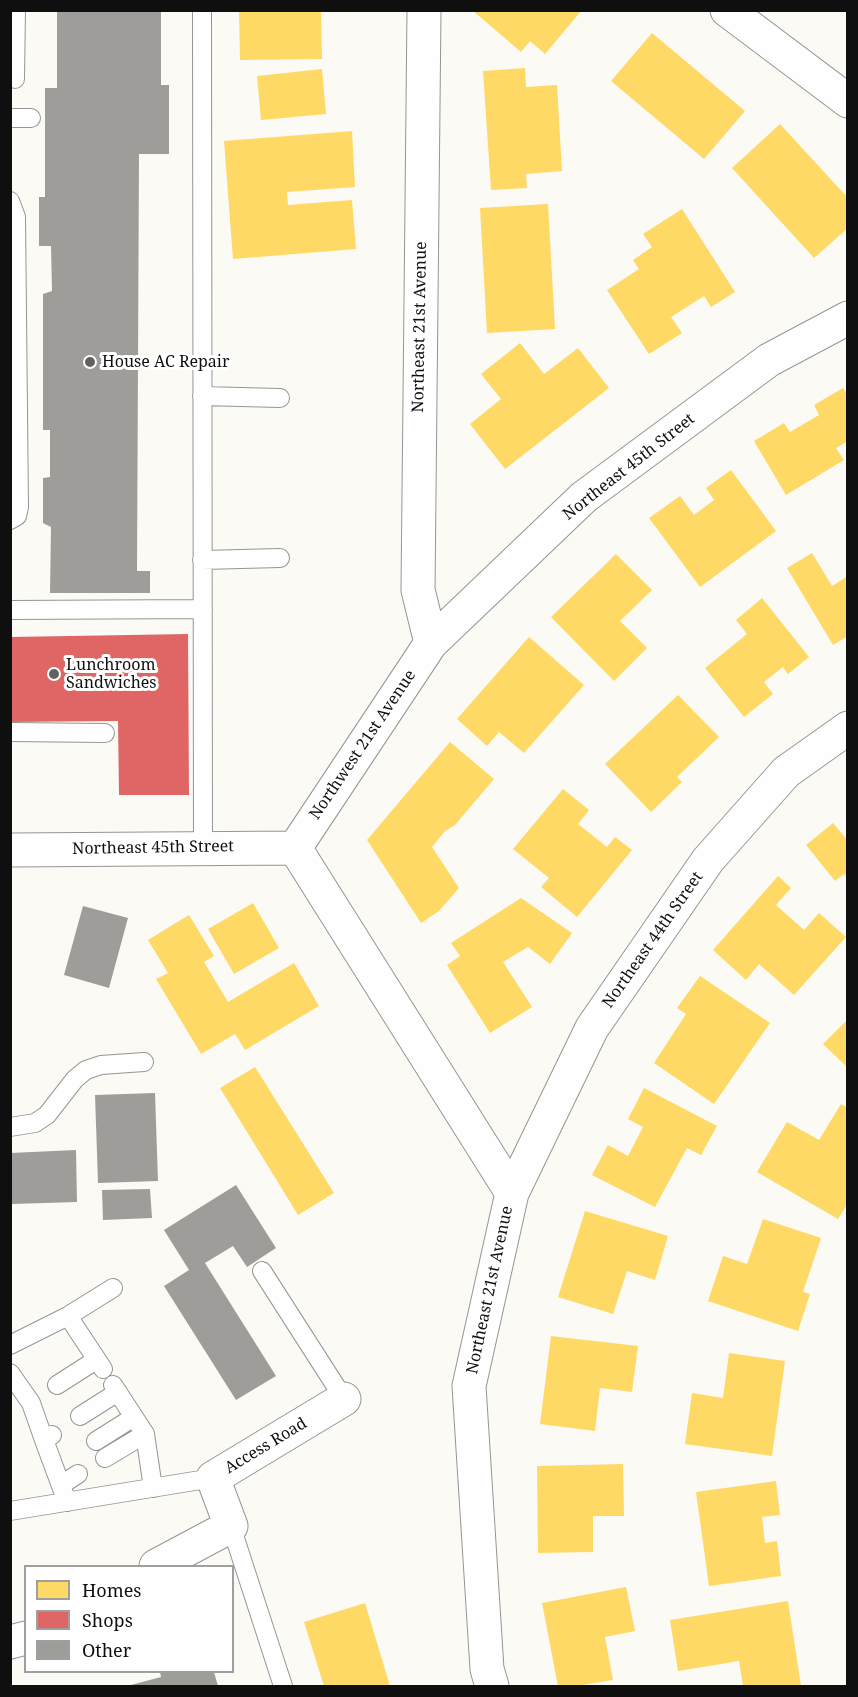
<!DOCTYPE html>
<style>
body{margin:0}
#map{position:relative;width:858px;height:1697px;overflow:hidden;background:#fbfaf5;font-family:"Noto Serif",serif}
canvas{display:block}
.frame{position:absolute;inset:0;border:12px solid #0f0f0f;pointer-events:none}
.legend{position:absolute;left:24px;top:1565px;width:210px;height:108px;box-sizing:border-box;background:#fff;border:2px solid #9f9f9f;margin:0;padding:8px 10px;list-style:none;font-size:18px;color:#0f0f0f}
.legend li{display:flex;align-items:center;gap:12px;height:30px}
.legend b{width:30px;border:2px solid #9f9f9f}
</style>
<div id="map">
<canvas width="858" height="1697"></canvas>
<div class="frame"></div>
<ul class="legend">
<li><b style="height:16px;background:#ffd966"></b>Homes</li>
<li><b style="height:16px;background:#e06666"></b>Shops</li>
<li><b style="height:16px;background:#9f9d9a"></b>Other</li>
</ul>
</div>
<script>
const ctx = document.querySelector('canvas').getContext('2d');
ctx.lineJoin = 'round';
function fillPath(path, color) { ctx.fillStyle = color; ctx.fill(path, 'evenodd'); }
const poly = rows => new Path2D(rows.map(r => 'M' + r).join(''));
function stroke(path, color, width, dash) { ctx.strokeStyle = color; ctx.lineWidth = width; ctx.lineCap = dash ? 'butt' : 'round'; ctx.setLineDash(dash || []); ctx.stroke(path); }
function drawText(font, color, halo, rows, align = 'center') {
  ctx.font = font + ' "Noto Serif",serif'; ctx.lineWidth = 6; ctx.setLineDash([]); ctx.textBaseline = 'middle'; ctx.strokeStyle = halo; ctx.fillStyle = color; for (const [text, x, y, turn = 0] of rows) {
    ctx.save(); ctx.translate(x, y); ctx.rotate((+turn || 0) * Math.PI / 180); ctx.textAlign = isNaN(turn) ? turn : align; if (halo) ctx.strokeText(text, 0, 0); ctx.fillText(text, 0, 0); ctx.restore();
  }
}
fillPath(poly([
 [239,10,321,10,322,59,240,60],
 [472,10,582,10,545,54,530,41,521,52],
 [652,33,745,111,704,159,611,81],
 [525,68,526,87,557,85,562,171,526,174,527,188,491,190,483,71],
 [322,69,326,114,261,120,257,76],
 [780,124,848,198,848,228,814,258,732,168],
 [352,131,355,187,287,192,288,205,352,200,356,249,233,259,224,141],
 [548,204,555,329,487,333,480,208],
 [682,209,735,292,711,307,704,296,671,317,682,333,649,354,607,290,639,269,633,260,652,247,643,234],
 [520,343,544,374,578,348,609,388,505,469,470,424,501,399,481,374],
 [843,388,848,396,848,441,836,448,844,460,786,495,754,441,784,423,790,432,819,415,814,405],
 [731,470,776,531,700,587,649,518,680,496,694,515,714,500,706,488],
 [812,553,832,586,848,576,848,636,833,645,787,568],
 [616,554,652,590,620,621,647,648,614,681,551,617],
 [762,598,809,657,788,674,783,667,764,682,773,694,744,717,705,668,747,634,736,620],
 [529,637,584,685,524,753,499,732,487,746,457,719],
 [678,695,719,737,677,777,682,782,651,812,605,764],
 [450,742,494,779,455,825,445,831,432,847,459,888,439,911,421,923,367,840],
 [563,789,589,810,578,824,607,847,615,837,632,850,577,917,541,887,549,878,513,849],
 [833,823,848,841,848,879,844,874,835,881,806,845],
 [778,876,791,888,776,905,804,930,819,913,846,937,794,995,759,964,746,980,713,950],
 [521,898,572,933,550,964,528,947,503,962,532,1007,490,1033,447,965,460,956,451,943],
 [253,903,279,948,234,974,208,929],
 [189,915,214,956,204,962,228,1002,294,963,319,1006,245,1050,235,1034,201,1054,156,979,168,973,148,940],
 [700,976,770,1023,714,1104,654,1063,686,1014,677,1008],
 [848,1019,848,1068,823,1044],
 [255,1067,334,1193,298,1215,220,1088],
 [644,1088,717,1126,701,1155,687,1148,655,1207,592,1175,608,1145,628,1156,643,1127,628,1119],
 [841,1104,848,1108,848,1203,838,1219,757,1172,787,1122,819,1140],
 [585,1211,668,1236,655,1280,627,1271,613,1314,558,1297],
 [763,1219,821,1238,803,1292,810,1294,798,1331,708,1301,723,1256,747,1264],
 [551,1336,638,1346,632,1392,600,1388,595,1431,540,1424],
 [729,1353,785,1361,772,1456,685,1444,692,1393,723,1398],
 [623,1464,624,1516,593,1516,593,1552,538,1553,537,1466],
 [776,1481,780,1515,762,1517,765,1543,777,1541,781,1576,709,1586,696,1492],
 [626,1587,635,1631,605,1637,613,1680,577,1686,558,1686,542,1603],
 [788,1601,801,1686,743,1686,739,1661,678,1671,670,1620],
 [365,1603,390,1686,324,1686,304,1622]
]), '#ffd966');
fillPath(poly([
 [188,634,189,795,119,795,118,721,10,722,10,637]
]), '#e06666');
fillPath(poly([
 [57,10,161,10,161,85,169,85,169,154,139,154,137,571,150,571,150,593,50,593,51,527,43,523,43,478,50,477,50,430,43,430,43,294,52,291,51,246,39,246,39,197,45,197,45,88,57,88],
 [83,906,128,918,109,988,64,975],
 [155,1093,158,1181,98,1183,95,1095],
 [76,1150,77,1202,12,1204,10,1153],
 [236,1185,276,1248,247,1267,233,1246,205,1263,276,1376,236,1400,164,1286,189,1270,164,1230],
 [150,1189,152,1218,103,1220,102,1190],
 [160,1672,214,1672,218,1686,127,1686,161,1677]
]), '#9f9d9a');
const service = poly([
 [202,10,203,848],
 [15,79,16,10],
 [10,118,31,118],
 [10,201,16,217,19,507,17,516,10,520],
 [202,396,280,398],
 [202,560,280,558],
 [10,610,203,609],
 [10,732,105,733],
 [10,1127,35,1123,47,1115,75,1079,86,1070,101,1065,144,1062],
 [262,1271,344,1399],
 [68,1316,103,1369],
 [10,1345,68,1316,113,1288],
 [10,1373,31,1403,44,1440],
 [57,1385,96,1360],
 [113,1385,145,1434,153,1488],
 [80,1416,118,1392],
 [52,1435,44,1440,67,1502],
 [96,1441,134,1417],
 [105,1458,145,1434],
 [61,1485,78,1474],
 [10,1511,213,1478],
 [231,1526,283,1686]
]);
const minor = poly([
 [424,10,418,590,431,643],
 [727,10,848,101],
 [295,848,512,1193,469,1386,487,1669,492,1686],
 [295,848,431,643,584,497,769,360,848,318],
 [10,850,295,848],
 [512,1193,592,1028,708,860,786,772,848,728],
 [156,1566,231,1526,213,1478,344,1399],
 [10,1642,26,1638]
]);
stroke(service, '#959593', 20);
stroke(minor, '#959593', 35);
stroke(service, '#fefefe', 18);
stroke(minor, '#fefefe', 33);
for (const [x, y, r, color] of [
 [90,362,6,"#626160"],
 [54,674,6,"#626160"]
]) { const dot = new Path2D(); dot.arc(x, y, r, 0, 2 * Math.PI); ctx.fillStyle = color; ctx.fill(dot); stroke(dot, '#fff', 2); }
drawText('16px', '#0f0f0f', '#fff', [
 ["Northeast 21st Avenue",420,327,-89],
 ["Northeast 45th Street",629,467,-38],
 ["Northwest 21st Avenue",363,745,-56],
 ["Northeast 45th Street",153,848,-1],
 ["Northeast 44th Street",653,940,-55],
 ["Northeast 21st Avenue",490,1290,-78],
 ["Access Road",266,1446,-31]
]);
drawText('16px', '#0f0f0f', '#fff', [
 ["House AC Repair",102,362],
 ["Lunchroom",66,665],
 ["Sandwiches",66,683]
], 'left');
</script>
